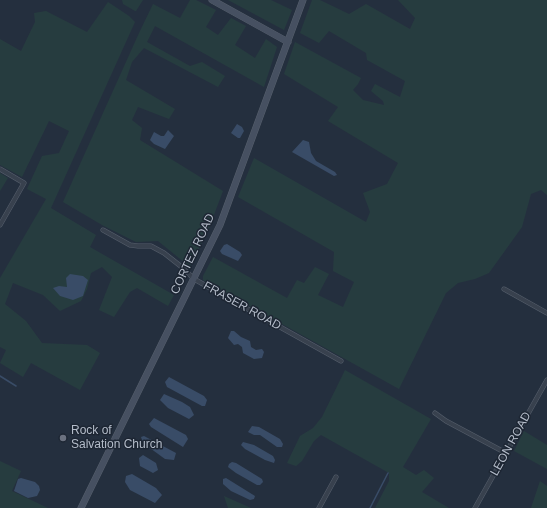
<!DOCTYPE html>
<style>
body{margin:0}
canvas{display:block;background:#242f3e}
</style>
<canvas width="547" height="508"></canvas>
<script>
const ctx = document.querySelector('canvas').getContext('2d');
ctx.lineJoin = 'round';
function fillPath(path, color) { ctx.fillStyle = color; ctx.fill(path, 'evenodd'); }
const poly = rows => new Path2D(rows.map(r => 'M' + r).join(''));
function stroke(path, color, width, dash) { ctx.strokeStyle = color; ctx.lineWidth = width; ctx.lineCap = dash ? 'butt' : 'round'; ctx.setLineDash(dash || []); ctx.stroke(path); }
function drawText(font, color, halo, rows, align = 'center') {
  ctx.font = font + ' Helvetica,sans-serif'; ctx.lineWidth = 3; ctx.setLineDash([]); ctx.textBaseline = 'middle'; ctx.strokeStyle = halo; ctx.fillStyle = color; for (const [text, x, y, turn = 0] of rows) {
    ctx.save(); ctx.translate(x, y); ctx.rotate((+turn || 0) * Math.PI / 180); ctx.textAlign = isNaN(turn) ? turn : align; if (halo) ctx.strokeText(text, 0, 0); ctx.fillText(text, 0, 0); ctx.restore();
  }
}
fillPath(poly([
 [122,0,143,0,136,11,135,11,123,4],
 [190,0,196,0,216,10,206,27,218,35,231,18,246,26,235,45,255,58,266,39,277,47,264,87,155,26,147,42,190,66,202,62,225,76,218,87,144,48,132,62,126,80,175,109,169,119,138,107,132,120,142,128,140,140,223,191,209,228,190,267,158,241,136,242,102,225,63,202,139,33,153,4,180,18],
 [228,0,271,0,292,10,284,30],
 [312,0,320,0,349,14,366,4,410,29,415,18,398,0,547,0,547,195,541,190,531,194,522,227,489,273,475,279,458,283,446,293,399,389,203,280,203,276,213,257,287,298,297,280,304,283,315,267,329,274,318,295,343,307,354,282,333,271,334,252,238,197,254,158,366,222,370,212,363,193,387,184,398,163,328,121,338,107,284,74,295,42,361,78,358,84,353,90,363,100,384,105,383,101,371,91,375,84,400,97,405,81,367,60,366,53,329,31,319,43,300,33],
 [108,2,129,16,135,22,51,208,96,235,90,247,174,295,168,306,137,288,130,292,114,317,99,310,112,277,102,267,91,273,87,289,81,301,60,311,43,295,13,283,5,304,26,321,42,343,87,345,100,353,80,390,31,363,23,377,0,363,6,350,0,347,0,278,46,199,27,189,42,156,59,153,69,131,49,121,22,177,0,165,0,39,21,51,35,22,34,13,46,11,87,32],
 [0,173,8,178,0,191],
 [345,370,431,419,403,467,416,475,424,470,434,478,422,492,449,508,375,508,389,481,389,473,321,435,314,441,302,461,296,466,287,463,300,436,313,428,322,417],
 [524,431,547,445,547,469,514,451],
 [0,461,21,471,12,491,48,508,0,508],
 [540,481,547,486,547,508,531,508],
 [224,496,251,508,228,508]
]), '#263c3f');
fillPath(poly([
 [237,124,242,127,244,131,240,138,238,138,231,133],
 [168,130,174,136,165,149,154,144,150,140,154,132,161,136,164,136],
 [303,140,309,142,311,153,316,161,335,172,337,175,334,176,292,152],
 [227,244,240,252,242,255,238,261,222,254,220,251,224,245],
 [70,274,83,276,88,280,83,296,73,300,60,296,53,288,59,286,67,287,66,278],
 [231,331,234,331,241,337,250,341,251,347,256,350,262,349,264,352,262,358,254,359,243,353,242,347,238,344,234,345,228,338],
 [169,377,204,396,207,400,205,406,202,406,167,387,165,382],
 [164,394,182,402,190,407,194,415,189,419,168,408,160,400],
 [154,418,186,435,188,439,183,447,151,427,149,424],
 [252,426,259,427,280,439,283,444,282,447,277,447,260,435,254,435,248,432],
 [144,436,176,453,174,460,165,459,143,443,141,437],
 [243,442,254,445,273,456,275,460,274,463,265,460,245,449,241,445],
 [143,455,156,463,158,470,153,473,140,466,139,458],
 [232,462,236,463,262,479,263,482,260,485,257,485,236,473,228,467,229,464],
 [132,474,156,488,162,495,155,503,130,490,125,482,126,476],
 [21,478,35,482,39,486,40,490,37,496,28,498,14,491,18,479],
 [226,478,255,496,254,499,250,500,231,491,223,484,223,479]
]), '#394c67');
stroke(poly([
 [0,376,16,386],
 [370,508,388,473]
]), '#394c67', 1.5);
const street = poly([
 [0,169,24,183,0,225],
 [103,230,130,245,138,246,151,246,164,253,183,268,194,279,341,361],
 [504,289,547,313],
 [435,413,446,421,506,453],
 [319,508,336,477],
 [475,508,547,380]
]);
const secondary = poly([
 [212,0,288,42],
 [81,508,220,225,303,0]
]);
stroke(street, '#565f6c', 5);
stroke(secondary, '#565f6c', 7);
stroke(street, '#38414e', 4);
stroke(secondary, '#465061', 6);
for (const [x, y, r, color] of [
 [63,438,4,"#6b7280"]
]) { const dot = new Path2D(); dot.arc(x, y, r, 0, 2 * Math.PI); ctx.fillStyle = color; ctx.fill(dot); stroke(dot, '#1d2633', 1.5); }
drawText('12px', '#b4bcc9', '#1d2633', [
 ["CORTEZ ROAD",193,254,-65],
 ["FRASER ROAD",242,306,29],
 ["LEON ROAD",511,444,-61]
]);
drawText('12px', '#b4bcc9', '#1d2633', [
 ["Rock of",71,431],
 ["Salvation Church",71,445]
], 'left');
</script>
